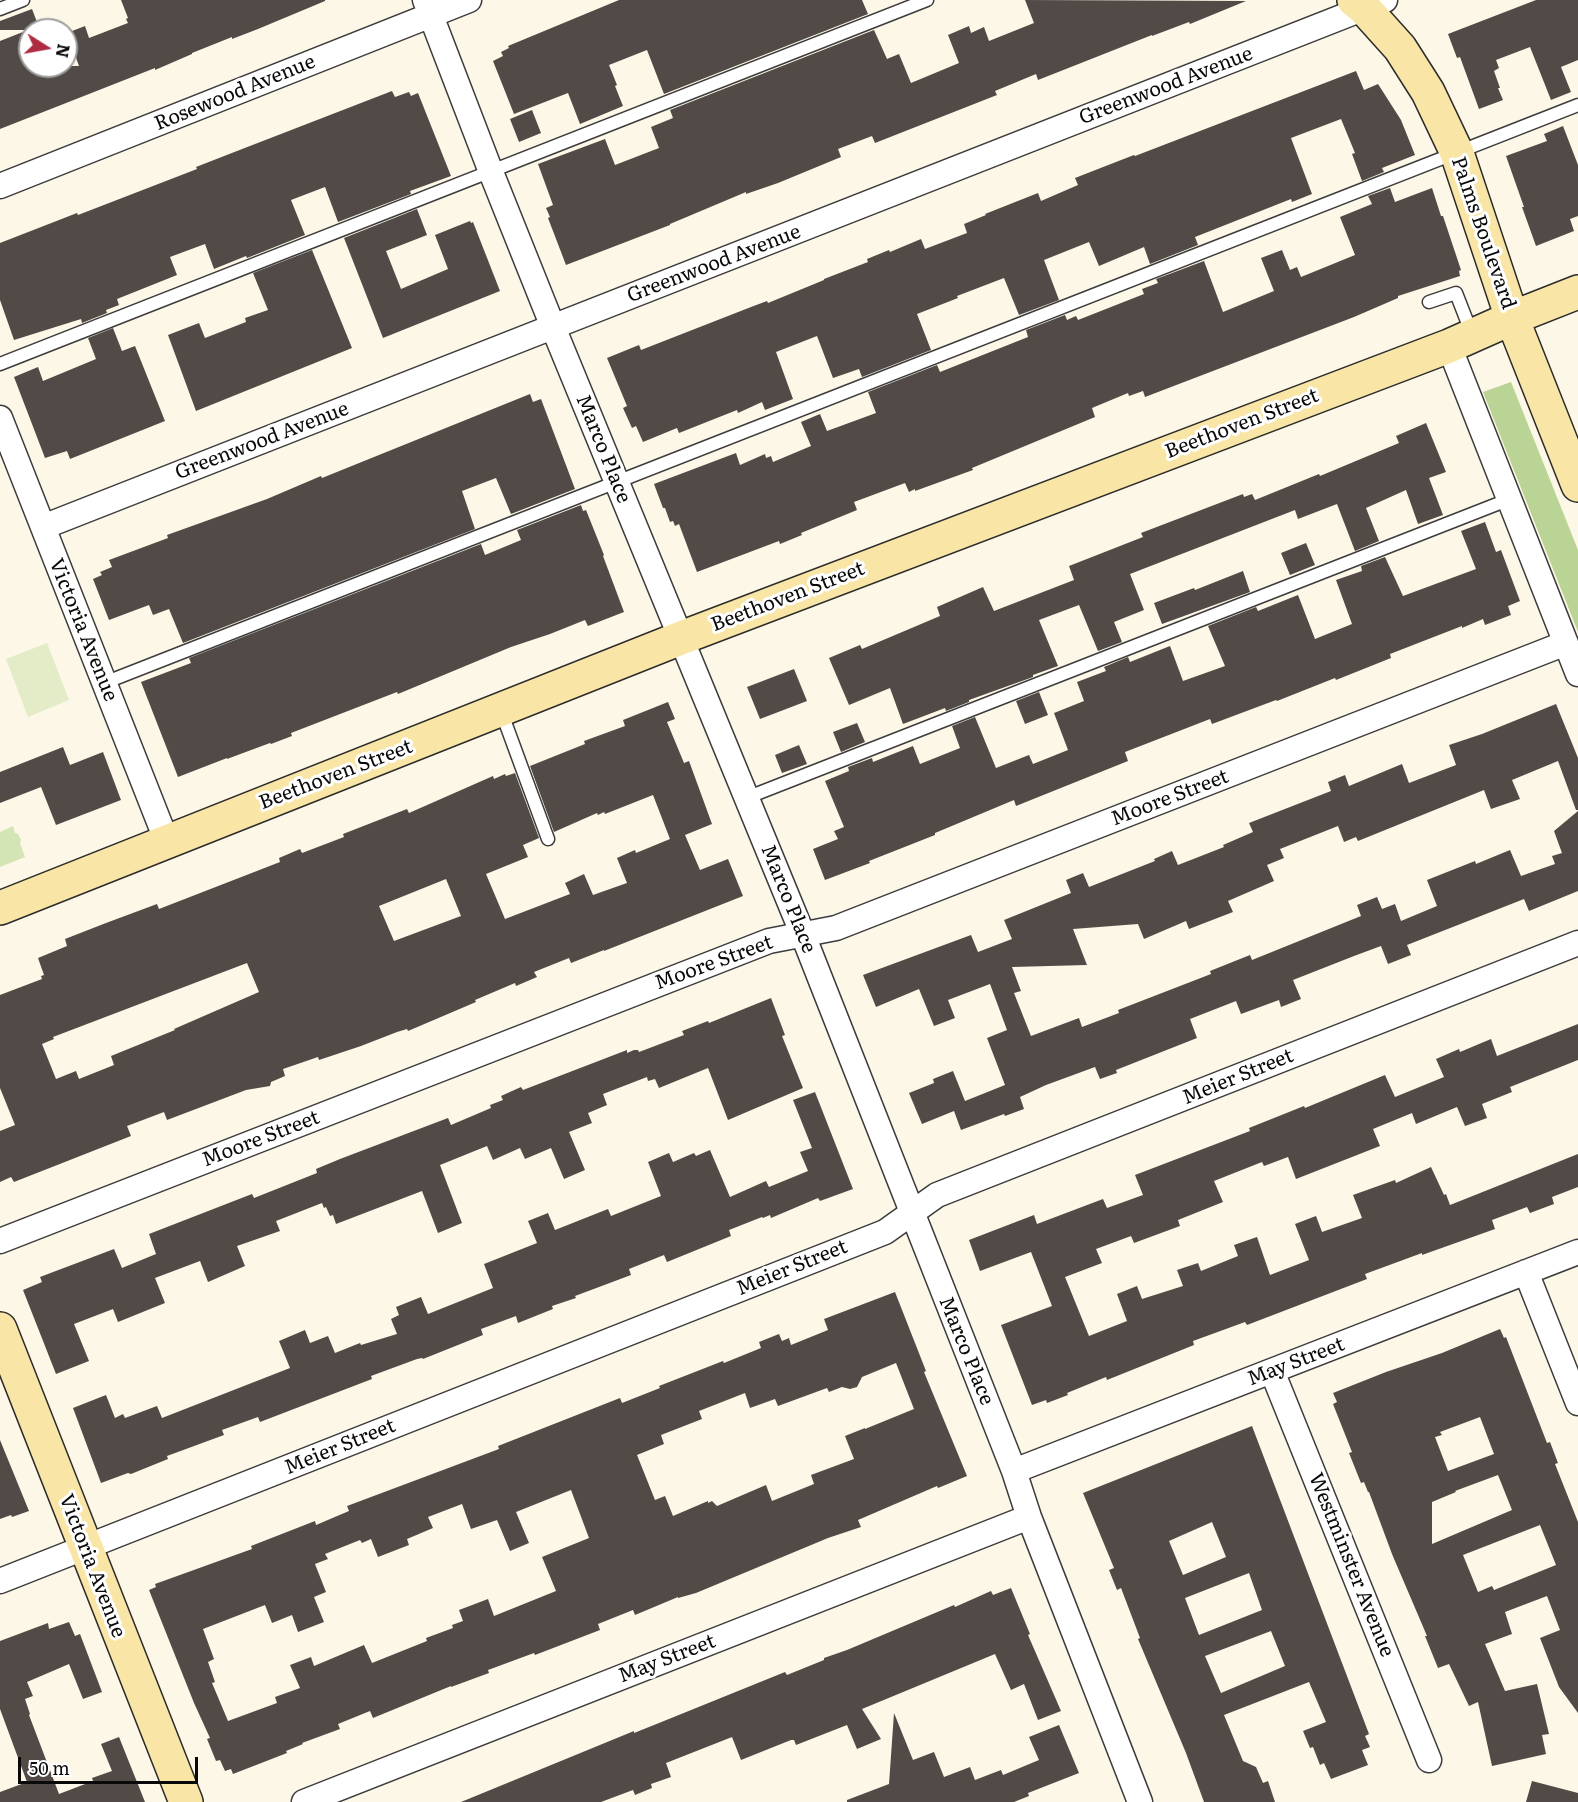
<!DOCTYPE html>
<style>
body{margin:0}
#map{position:relative;width:1578px;height:1802px;overflow:hidden;background:#fdf7e7;font-family:Literata,serif}
canvas{display:block}
.north{position:absolute;left:18px;top:18px;width:60px;height:60px;box-sizing:border-box;background:#fff;border:2px solid #9d9d9d;border-radius:50%;rotate:101deg;font-size:16px;font-weight:700;line-height:24px;text-align:center;color:#090909}
.north::after{content:'';display:block;margin:auto;width:21px;height:27px;background:#ae2c42;clip-path:polygon(50% 0,100% 100%,50% 72%,0 100%)}
.scale{position:absolute;left:18px;top:1757px;width:180px;height:27px;box-sizing:border-box;border:3px solid #090909;border-top:0;padding-left:8px;font-size:18px;line-height:21px;white-space:nowrap;color:#090909;-webkit-text-stroke:4px #fff;paint-order:stroke}
</style>
<div id="map">
<canvas width="1578" height="1802"></canvas>
<div class="north">N</div>
<div class="scale">50 m</div>
</div>
<script>
const ctx = document.querySelector('canvas').getContext('2d');
ctx.lineJoin = 'round';
function fillPath(path, color) { ctx.fillStyle = color; ctx.fill(path, 'evenodd'); }
const poly = rows => new Path2D(rows.map(r => 'M' + r).join(''));
function stroke(path, color, width, dash) { ctx.strokeStyle = color; ctx.lineWidth = width; ctx.lineCap = dash ? 'butt' : 'round'; ctx.setLineDash(dash || []); ctx.stroke(path); }
function drawText(font, color, halo, rows, align = 'center') {
  ctx.font = font + ' Literata,serif'; ctx.lineWidth = 6; ctx.setLineDash([]); ctx.textBaseline = 'middle'; ctx.strokeStyle = halo; ctx.fillStyle = color; for (const [text, x, y, turn = 0] of rows) {
    ctx.save(); ctx.translate(x, y); ctx.rotate((+turn || 0) * Math.PI / 180); ctx.textAlign = isNaN(turn) ? turn : align; if (halo) ctx.strokeText(text, 0, 0); ctx.fillText(text, 0, 0); ctx.restore();
  }
}
fillPath(poly([
 [13,826,15,833,18,834,21,840,20,843,25,857,0,867,0,832]
]), '#d3e4b5');
fillPath(poly([
 [1511,382,1578,550,1578,632,1483,392]
]), '#b9d495');
fillPath(poly([
 [47,643,69,700,28,717,6,659]
]), '#e3ecc6');
fillPath(poly([
 [121,0,325,0,325,1,258,29,232,39,232,37,192,53,192,54,155,70,155,68,0,129,0,41,28,30,0,30,0,21,32,9,40,30,30,30,30,66,79,66,67,33,85,26,89,38,128,23,126,19,128,18],
 [619,0,862,0,868,14,664,94,647,50,609,65,617,85,615,86,623,106,580,124,568,93,514,114,493,61,503,56,501,52,509,48,508,46],
 [1025,0,1246,1,1190,24,1189,22,1152,36,1152,35,1038,80,1036,74,995,91,997,95,875,143,872,136,838,149,841,157,778,183,746,194,746,192,670,224,670,225,566,265,548,218,550,217,546,208,553,205,538,164,605,139,615,165,659,148,651,127,673,118,670,110,874,30,887,59,899,54,911,83,959,63,948,35,969,26,971,33,984,27,989,41,1034,23],
 [1536,0,1578,0,1578,60,1561,67,1571,92,1551,100,1530,47,1496,60,1499,68,1494,71,1500,88,1498,88,1503,100,1479,109,1460,57,1457,58,1448,34],
 [1356,71,1364,90,1378,84,1401,120,1415,155,1382,168,1384,172,1362,181,1352,154,1355,153,1341,119,1291,138,1312,194,1292,202,1291,199,1195,237,1198,245,1150,264,1144,247,1099,266,1089,242,1044,260,1059,300,1019,315,1004,278,957,296,958,298,917,314,931,350,862,377,859,369,833,378,817,336,776,352,793,399,765,410,762,402,738,413,737,410,679,433,677,428,643,442,636,426,632,428,623,408,627,406,607,358,639,345,641,350,751,307,767,301,768,303,824,280,824,279,868,262,867,259,889,250,890,252,921,239,925,249,967,233,964,224,986,215,985,214,1038,193,1041,201,1078,185,1075,178,1098,169,1134,155,1135,156],
 [392,91,395,97,409,92,411,96,418,93,451,176,410,191,411,194,338,222,325,187,291,200,305,235,247,258,246,256,214,269,205,244,170,257,177,275,117,299,119,305,106,310,107,313,82,323,81,319,14,340,0,300,0,243,77,213,78,215,197,169,196,167,237,151],
 [532,110,541,133,519,142,510,119],
 [1563,126,1578,165,1578,216,1570,219,1574,231,1536,246,1522,207,1524,207,1506,156,1547,141,1544,134],
 [1390,188,1395,202,1432,188,1441,216,1443,216,1461,270,1459,271,1460,276,1398,296,1398,298,1354,317,1145,397,1143,391,1129,396,1128,393,1092,408,1095,417,972,468,973,470,915,491,915,489,909,492,905,483,854,502,857,510,801,533,802,535,780,544,779,541,697,572,679,524,675,526,673,521,670,522,665,508,663,508,654,484,736,453,740,465,765,454,766,458,771,456,773,462,811,446,801,422,820,414,827,431,876,413,868,392,937,365,940,372,1028,337,1026,330,1065,315,1067,320,1076,316,1078,320,1144,294,1142,289,1158,283,1156,279,1204,261,1223,312,1274,291,1261,258,1282,250,1290,270,1297,267,1301,277,1355,255,1340,217,1372,204,1368,196],
 [417,209,427,235,386,251,401,289,448,269,435,235,470,221,471,223,473,222,500,291,383,338,344,238],
 [312,250,352,348,196,411,168,335,199,323,205,338,246,322,245,318,268,310,253,273],
 [113,328,122,351,135,346,165,421,70,459,67,451,45,458,14,377,38,367,43,381,96,359,88,338],
 [530,394,533,402,541,399,575,489,511,514,496,478,462,491,475,529,183,643,169,609,153,615,149,605,109,620,93,579,102,575,100,572,112,567,109,560,168,538,167,535,267,499,321,476,322,478],
 [1426,423,1446,472,1429,478,1443,515,1418,524,1406,490,1366,508,1379,541,1355,551,1337,504,1298,519,1295,510,1130,574,1144,610,1114,622,1122,642,1098,651,1079,605,1039,620,1058,666,1033,675,1033,677,969,700,969,702,946,711,945,708,903,724,890,688,849,705,829,658,860,645,862,649,940,616,937,607,983,587,994,611,1074,580,1069,566,1143,537,1141,533,1243,494,1244,497,1252,494,1255,500,1319,474,1320,476,1399,443,1396,436],
 [581,505,583,511,586,510,604,555,603,556,624,612,588,626,585,620,550,634,511,647,398,694,397,692,291,733,292,736,271,744,270,743,227,759,227,758,178,777,141,682,191,663,189,658,481,544,485,555,521,540,517,530],
 [1485,522,1496,552,1501,550,1520,601,1508,606,1511,615,1485,625,1483,619,1462,628,1462,626,1390,654,1391,658,1336,680,1335,678,1277,701,1276,700,1212,724,1210,719,1125,752,1128,761,1016,806,1014,800,935,833,935,835,869,861,870,863,825,880,813,849,838,839,834,831,844,827,825,781,849,771,848,767,872,758,873,762,913,746,920,764,960,748,952,726,975,717,996,768,1029,755,1033,764,1068,750,1054,713,1084,701,1077,682,1106,671,1104,667,1128,657,1130,662,1170,646,1183,681,1225,666,1208,626,1256,607,1258,611,1298,595,1315,639,1352,624,1336,580,1362,571,1361,566,1385,557,1403,596,1476,569,1461,531],
 [1306,543,1315,565,1290,575,1281,553],
 [1243,571,1250,592,1162,624,1154,603,1194,588,1195,590],
 [794,669,807,701,760,719,747,687],
 [1039,692,1048,715,1025,724,1016,701],
 [668,702,675,719,667,722,684,763,689,761,712,824,685,835,700,870,728,859,743,896,604,951,604,950,571,963,569,958,534,972,537,977,516,986,515,983,475,1000,476,1002,408,1031,407,1029,397,1032,361,1046,319,1060,318,1057,283,1069,285,1076,271,1082,270,1086,246,1090,167,1120,164,1112,127,1126,131,1136,14,1182,11,1177,0,1182,0,1131,15,1125,0,1088,0,995,42,979,41,976,44,975,38,958,67,946,65,939,106,923,157,904,159,909,280,862,279,858,300,849,302,853,344,837,343,834,407,809,409,813,493,776,494,779,505,774,506,776,515,773,539,838,523,845,528,857,486,874,505,919,570,894,565,883,584,874,593,895,627,883,617,858,635,850,636,853,670,839,653,795,605,814,604,812,598,815,597,813,554,832,530,766,585,744,584,741,625,726,623,720],
 [446,879,461,916,394,941,379,906],
 [247,963,259,992,174,1029,175,1030,111,1056,114,1065,79,1079,76,1071,56,1079,42,1044,54,1039,53,1037],
 [1556,704,1578,758,1578,810,1576,810,1558,761,1512,780,1520,799,1491,809,1484,790,1358,841,1356,837,1344,842,1338,826,1280,849,1284,858,1267,865,1274,881,1228,901,1233,912,1189,929,1186,921,1144,939,1138,924,1073,929,1087,965,1012,967,1021,991,1014,993,1031,1036,1079,1018,1082,1027,1119,1013,1118,1010,1211,974,1210,971,1250,955,1252,960,1361,916,1357,905,1377,897,1382,909,1395,904,1401,921,1437,906,1427,880,1475,861,1476,864,1510,850,1521,876,1555,864,1552,856,1562,853,1554,831,1578,811,1578,891,1529,911,1524,899,1407,945,1411,955,1388,964,1381,946,1354,956,1293,980,1301,999,1281,1007,1279,1000,1241,1014,1236,1001,1190,1019,1197,1038,1116,1070,1117,1073,1100,1079,1095,1067,1046,1085,1020,1097,1024,1109,1005,1116,1004,1114,961,1130,954,1111,922,1124,909,1093,934,1083,933,1079,953,1071,965,1101,1005,1085,987,1038,1007,1030,990,984,948,1000,955,1018,934,1026,919,989,876,1007,863,975,971,935,978,952,1012,939,1004,920,1071,893,1066,880,1083,873,1089,887,1155,861,1154,859,1172,851,1178,865,1224,847,1223,845,1253,832,1249,823,1331,791,1328,782,1345,775,1349,786,1402,764,1409,783,1456,765,1449,745,1482,734],
 [857,723,865,742,841,752,833,732],
 [799,745,807,764,782,773,775,755],
 [63,747,70,765,103,752,121,800,56,825,41,787,0,803,0,772],
 [771,998,785,1035,782,1036,803,1088,728,1120,708,1068,659,1088,655,1079,648,1081,647,1077,603,1094,607,1105,588,1113,592,1123,569,1132,585,1170,564,1179,551,1148,525,1159,520,1148,493,1160,487,1146,440,1165,462,1223,438,1233,422,1191,336,1224,333,1215,330,1216,326,1207,324,1208,322,1203,276,1221,280,1231,237,1246,245,1266,208,1282,200,1261,155,1278,165,1303,118,1322,113,1309,74,1324,89,1361,56,1374,23,1290,42,1282,40,1277,114,1249,122,1268,156,1254,149,1234,252,1194,254,1198,317,1173,316,1169,340,1159,448,1118,451,1125,491,1108,490,1105,503,1100,501,1096,521,1087,523,1090,627,1050,627,1053,634,1050,638,1050,639,1052,684,1035,682,1031,708,1021,709,1023],
 [1578,1024,1578,1060,1510,1087,1512,1092,1482,1104,1487,1118,1465,1126,1457,1107,1416,1124,1412,1113,1373,1129,1380,1146,1296,1179,1288,1157,1264,1166,1262,1162,1214,1181,1223,1202,1178,1220,1180,1226,1134,1243,1131,1236,1096,1249,1102,1263,1065,1277,1089,1336,1127,1321,1117,1294,1137,1286,1142,1299,1183,1286,1177,1270,1198,1263,1201,1271,1238,1256,1234,1245,1257,1237,1270,1275,1309,1260,1295,1224,1316,1216,1322,1232,1362,1218,1353,1195,1395,1180,1396,1183,1431,1167,1444,1195,1446,1194,1450,1205,1578,1154,1578,1187,1552,1197,1554,1204,1530,1213,1527,1207,1492,1220,1495,1229,1422,1255,1422,1253,1365,1274,1367,1279,1247,1325,1245,1322,1193,1341,1194,1345,1107,1380,1106,1377,1067,1393,1068,1395,1047,1403,1046,1400,1032,1405,1001,1325,1052,1306,1031,1252,980,1271,969,1240,1034,1215,1037,1224,1103,1199,1107,1208,1143,1195,1135,1175,1250,1131,1249,1128,1304,1106,1305,1108,1385,1075,1395,1097,1444,1077,1436,1059,1459,1049,1460,1052,1491,1039,1497,1056],
 [815,1092,853,1189,820,1201,818,1198,771,1218,770,1215,763,1218,762,1217,729,1230,731,1236,667,1262,664,1255,629,1269,631,1275,575,1296,576,1298,552,1306,553,1309,518,1323,516,1316,481,1329,483,1335,423,1359,422,1358,417,1359,371,1376,372,1379,260,1422,258,1417,222,1430,224,1435,167,1456,168,1459,131,1474,128,1473,101,1483,73,1408,106,1395,115,1418,123,1414,125,1418,157,1406,162,1418,290,1368,279,1341,305,1330,310,1343,328,1336,335,1353,360,1343,361,1345,397,1334,391,1319,399,1315,396,1307,421,1297,428,1314,493,1288,484,1264,537,1243,528,1221,548,1213,555,1230,608,1209,611,1216,661,1196,648,1162,669,1153,673,1162,694,1153,696,1156,710,1150,730,1197,766,1181,769,1187,808,1171,800,1152,812,1148,793,1100],
 [895,1292,926,1371,924,1372,967,1476,938,1488,937,1486,858,1520,861,1527,828,1538,696,1593,678,1598,678,1597,635,1615,633,1610,598,1624,600,1630,535,1655,534,1653,488,1670,489,1673,451,1687,451,1686,373,1718,370,1711,338,1724,340,1729,302,1743,303,1744,286,1751,287,1753,233,1774,231,1769,225,1771,220,1760,216,1761,207,1739,210,1738,194,1703,149,1590,156,1587,155,1584,252,1549,251,1546,315,1521,316,1525,349,1511,347,1506,499,1449,498,1446,620,1398,622,1403,660,1388,659,1386,723,1361,724,1363,761,1348,759,1342,779,1334,782,1341,789,1338,791,1345,828,1330,824,1319],
 [896,1363,914,1409,865,1429,865,1428,845,1436,854,1459,811,1475,814,1484,772,1501,766,1485,717,1506,712,1501,708,1503,708,1501,673,1516,665,1496,655,1500,637,1455,664,1444,661,1435,702,1419,699,1411,745,1393,750,1408,775,1399,778,1406,827,1388,829,1392,842,1387,850,1389,857,1387,862,1377],
 [571,1490,589,1538,542,1557,556,1591,494,1616,488,1599,459,1610,463,1621,452,1625,453,1628,426,1638,427,1641,372,1663,364,1645,314,1666,311,1657,290,1665,300,1688,275,1697,277,1703,228,1721,212,1683,215,1682,208,1662,214,1659,203,1629,265,1605,272,1623,292,1615,298,1632,324,1622,314,1597,326,1592,315,1564,328,1559,325,1554,360,1540,362,1543,371,1539,378,1557,409,1545,407,1539,433,1528,428,1517,462,1504,471,1529,497,1520,510,1551,529,1543,516,1512],
 [1500,1329,1504,1338,1506,1337,1547,1443,1550,1442,1558,1463,1555,1464,1578,1522,1578,1713,1559,1687,1540,1638,1560,1630,1547,1596,1505,1612,1512,1634,1485,1644,1505,1691,1537,1684,1549,1734,1542,1735,1546,1754,1492,1766,1478,1702,1469,1706,1449,1664,1438,1668,1425,1636,1427,1636,1392,1554,1369,1492,1368,1492,1364,1482,1361,1483,1349,1453,1352,1452,1333,1404,1337,1402,1333,1393,1386,1372,1442,1353],
 [1480,1417,1494,1454,1448,1471,1435,1437,1442,1435,1440,1432],
 [1498,1475,1512,1510,1432,1544,1432,1502,1456,1492,1455,1491],
 [1540,1525,1556,1565,1494,1590,1492,1586,1478,1592,1463,1555],
 [1252,1426,1369,1734,1365,1736,1370,1747,1362,1750,1368,1765,1331,1779,1324,1763,1320,1765,1313,1747,1310,1748,1303,1731,1326,1722,1309,1682,1224,1715,1243,1761,1256,1767,1263,1783,1268,1781,1275,1802,1204,1802,1186,1753,1138,1639,1140,1638,1121,1588,1117,1590,1109,1570,1114,1568,1083,1493],
 [1212,1522,1226,1557,1183,1575,1169,1541],
 [1249,1573,1262,1610,1199,1635,1185,1598],
 [1271,1631,1285,1666,1221,1693,1205,1656],
 [0,1440,29,1511,12,1517,11,1515,0,1519],
 [1011,1588,1030,1634,1028,1635,1061,1711,1038,1720,1024,1684,1011,1690,995,1654,862,1709,881,1739,857,1749,847,1725,796,1745,794,1740,791,1740,741,1760,732,1737,666,1763,671,1777,651,1784,652,1788,635,1795,633,1790,601,1802,461,1802,634,1731,634,1733,659,1723,785,1672,787,1675,824,1660,824,1658,847,1650,954,1605,955,1607,991,1591,993,1595],
 [69,1622,75,1636,80,1634,102,1692,83,1699,69,1664,27,1682,33,1696,25,1699,30,1714,29,1715,59,1794,93,1781,92,1778,112,1771,101,1744,119,1737,145,1802,0,1802,0,1792,27,1782,0,1709,0,1641,48,1623,49,1629],
 [894,1713,913,1760,934,1752,944,1777,970,1767,975,1780,1001,1770,1003,1775,1039,1760,1029,1737,1059,1725,1079,1773,1028,1793,1029,1796,1014,1802,847,1802,847,1800,889,1784],
 [1532,1781,1578,1793,1578,1802,1526,1802]
]), '#514a47');
const lane = poly([
 [0,9,23,0],
 [1429,302,1456,293,1472,334],
 [0,364,927,0],
 [104,683,1578,105],
 [501,711,548,839],
 [746,798,1510,499]
]);
const street = poly([
 [425,0,491,172,553,327,803,935,1014,1471,1029,1517,1140,1802],
 [0,186,469,0],
 [1449,346,1578,674],
 [0,418,167,842],
 [43,527,1385,0],
 [0,1241,769,941,836,928,1566,643],
 [1526,1272,1578,1403],
 [1272,1371,1429,1760],
 [1014,1471,1578,1252],
 [0,1581,885,1232,937,1195,1578,943],
 [304,1802,1029,1517]
]);
const secondary = poly([
 [1354,0,1364,8,1400,48,1428,92,1457,153,1512,318,1578,485],
 [0,908,681,638,1449,346,1512,318,1578,292],
 [0,1329,186,1802]
]);
stroke(lane, '#3c3c3c', 15);
stroke(street, '#3c3c3c', 27);
stroke(secondary, '#2b2b2b', 36);
stroke(lane, '#fff', 12);
stroke(street, '#fff', 24);
stroke(secondary, '#f9e6a6', 33);
drawText('20px', '#090909', '#fff', [
 ["Greenwood Avenue",1166,86,-21],
 ["Rosewood Avenue",235,93,-22],
 ["Palms Boulevard",1483,233,71],
 ["Greenwood Avenue",714,264,-21],
 ["Beethoven Street",1242,424,-21],
 ["Greenwood Avenue",262,441,-21],
 ["Marco Place",603,449,68],
 ["Beethoven Street",788,597,-21],
 ["Victoria Avenue",83,630,68],
 ["Beethoven Street",336,775,-21],
 ["Moore Street",1170,798,-21],
 ["Marco Place",788,899,68],
 ["Moore Street",714,963,-20],
 ["Meier Street",1238,1077,-22],
 ["Moore Street",261,1139,-21],
 ["Meier Street",792,1268,-22],
 ["Marco Place",966,1351,68],
 ["May Street",1296,1362,-21],
 ["Meier Street",340,1447,-22],
 ["Westminster Avenue",1351,1565,68],
 ["Victoria Avenue",92,1566,69],
 ["May Street",667,1659,-21]
]);
</script>
